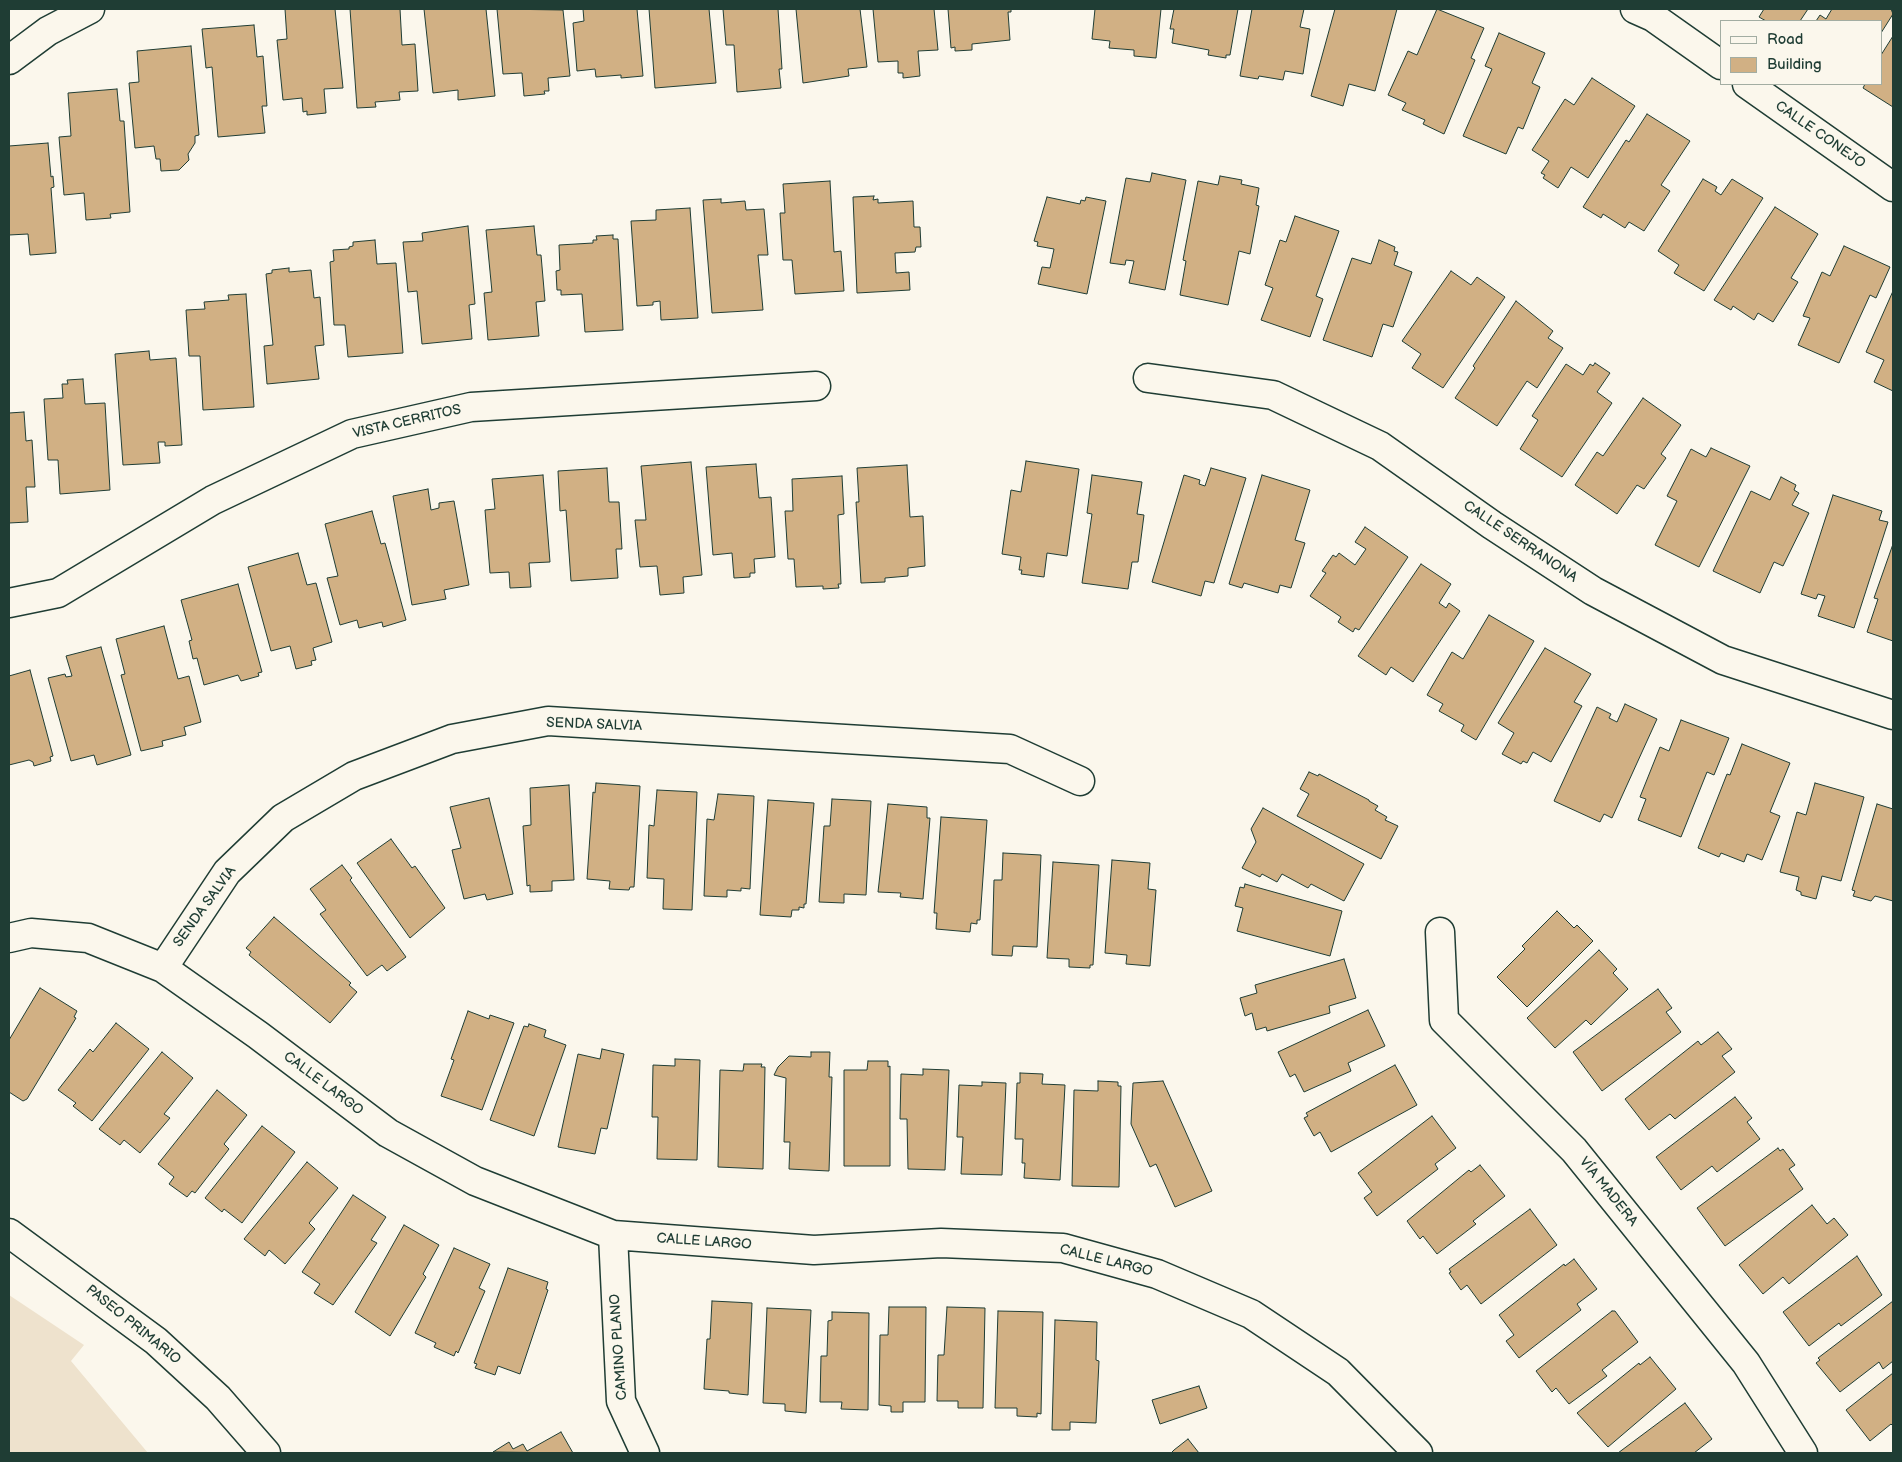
<!DOCTYPE html>
<meta charset="utf-8">
<style>
body{margin:0}
#map{position:relative;width:1902px;height:1462px;overflow:hidden;background:#fbf7ec;font-family:"Balsamiq Sans",sans-serif}
canvas{display:block}
.frame{position:absolute;inset:0;border:10px solid #1f3d34;pointer-events:none}
.legend{position:absolute;left:1720px;top:20px;width:162px;height:65px;box-sizing:border-box;background:#fbf7ec;border:1px solid #a3ada2;margin:0;padding:6px 9px;list-style:none;font-size:15px;color:#1f3d34}
.legend li{display:flex;align-items:center;gap:10px;height:25px}
.legend b{width:25px;border:1px solid #a3ada2}
</style>
<div id="map">
<canvas width="1902" height="1462"></canvas>
<div class="frame"></div>
<ul class="legend">
<li><b style="height:6px;background:#fbf7ec"></b>Road</li>
<li><b style="height:14px;background:#d1b084"></b>Building</li>
</ul>
</div>
<script>
const ctx = document.querySelector('canvas').getContext('2d');
ctx.lineJoin = 'round';
function fillPath(path, color) { ctx.fillStyle = color; ctx.fill(path, 'evenodd'); }
const poly = rows => new Path2D(rows.map(r => 'M' + r).join(''));
function stroke(path, color, width, dash) { ctx.strokeStyle = color; ctx.lineWidth = width; ctx.lineCap = dash ? 'butt' : 'round'; ctx.setLineDash(dash || []); ctx.stroke(path); }
function drawText(font, color, halo, rows, align = 'center') {
  ctx.font = font + ' "Balsamiq Sans",sans-serif'; ctx.lineWidth = 5; ctx.setLineDash([]); ctx.textBaseline = 'middle'; ctx.strokeStyle = halo; ctx.fillStyle = color; for (const [text, x, y, turn = 0] of rows) {
    ctx.save(); ctx.translate(x, y); ctx.rotate((+turn || 0) * Math.PI / 180); ctx.textAlign = isNaN(turn) ? turn : align; if (halo) ctx.strokeText(text, 0, 0); ctx.fillText(text, 0, 0); ctx.restore();
  }
}
fillPath(poly([
 [9,1295,84,1345,71,1361,148,1453,9,1453]
]), '#eee2cd');
const building = poly([
 [285,9,335,9,343,88,324,89,326,113,307,115,307,111,303,112,302,98,283,100,277,40,287,39,285,9],
 [350,9,400,9,402,45,415,44,418,91,399,92,400,100,375,102,376,107,357,108,350,9],
 [424,9,486,9,495,96,458,100,458,90,433,93,424,9],
 [497,9,563,10,570,76,548,78,549,91,544,91,545,94,524,96,522,73,503,74,497,9],
 [583,9,637,9,643,76,621,78,621,75,596,77,595,69,577,71,573,23,584,21,583,9],
 [649,9,709,9,716,83,655,88,649,9],
 [723,9,778,9,782,69,779,69,781,88,737,92,734,45,726,45,723,9],
 [796,9,860,9,867,67,848,69,849,76,803,83,796,9],
 [873,9,934,9,938,50,918,51,920,76,903,78,903,73,898,73,898,61,878,62,873,9],
 [948,9,1011,9,1011,12,1008,12,1010,40,972,44,972,50,955,51,955,47,951,48,948,9],
 [1095,9,1161,9,1156,58,1134,56,1134,50,1109,48,1110,41,1092,39,1095,9],
 [1174,9,1238,9,1230,55,1226,55,1226,58,1208,55,1209,50,1172,43,1174,29,1170,29,1174,9],
 [1252,9,1304,9,1300,27,1310,29,1303,74,1285,71,1283,80,1259,76,1258,79,1240,76,1252,9],
 [1335,9,1397,9,1375,91,1349,84,1343,106,1311,96,1335,9],
 [1437,9,1484,28,1471,58,1475,60,1444,134,1423,124,1425,120,1402,110,1406,103,1388,95,1408,51,1417,55,1437,9],
 [1764,9,1808,9,1800,21,1766,21,1759,17,1764,9],
 [1832,9,1891,9,1893,14,1881,33,1881,21,1816,21,1820,15,1826,19,1832,9],
 [254,25,257,57,263,56,267,106,262,106,265,133,218,137,212,67,206,68,202,29,254,25],
 [1499,33,1545,53,1532,83,1540,87,1523,129,1518,127,1506,154,1463,136,1492,69,1485,66,1499,33],
 [1893,36,1893,107,1863,88,1865,84,1881,84,1881,55,1893,36],
 [191,46,199,135,195,136,195,143,188,154,189,160,179,170,161,171,160,159,156,159,154,146,135,148,129,83,139,82,137,51,191,46],
 [1592,78,1635,106,1588,178,1571,167,1558,188,1543,178,1545,175,1541,173,1549,161,1532,150,1565,99,1574,105,1592,78],
 [117,89,120,121,124,121,130,212,110,214,111,218,86,220,84,193,64,195,59,137,71,136,68,93,117,89],
 [1647,114,1690,141,1661,185,1670,191,1644,231,1629,222,1625,228,1603,214,1601,218,1583,207,1626,140,1629,142,1647,114],
 [48,143,51,177,53,176,54,187,51,188,56,253,30,255,28,234,9,235,9,146,48,143],
 [1152,173,1186,180,1165,290,1129,283,1134,261,1126,260,1125,265,1110,263,1126,178,1150,182,1152,173],
 [1220,176,1242,180,1241,184,1259,188,1256,205,1259,206,1250,254,1239,251,1228,305,1180,295,1186,261,1183,260,1198,181,1218,185,1220,176],
 [1703,179,1717,187,1715,191,1721,195,1732,179,1763,198,1704,291,1674,273,1679,265,1658,251,1703,179],
 [830,181,834,252,841,251,844,291,795,294,792,260,783,260,780,213,785,213,783,184,830,181],
 [874,196,873,200,878,199,878,203,913,201,914,227,920,227,921,247,916,247,915,252,895,253,896,273,909,272,910,290,857,293,853,197,874,196],
 [1047,197,1080,204,1081,200,1085,201,1086,197,1106,201,1087,294,1038,284,1042,267,1050,268,1054,249,1037,246,1038,242,1034,241,1047,197],
 [721,199,721,203,745,201,746,210,764,209,768,255,758,255,763,310,712,313,703,200,721,199],
 [1775,207,1818,234,1791,278,1798,282,1773,322,1758,313,1754,320,1733,306,1731,310,1714,300,1775,207],
 [690,208,698,318,661,320,660,301,653,302,653,305,637,306,631,221,656,220,656,210,690,208],
 [1295,216,1339,231,1316,296,1323,299,1310,337,1261,320,1273,288,1265,285,1280,240,1286,242,1295,216],
 [468,226,475,304,469,305,472,339,422,344,417,291,408,292,403,242,423,241,422,233,468,226],
 [534,226,537,255,541,255,545,301,536,302,539,336,488,340,484,293,492,292,486,230,534,226],
 [613,235,613,239,618,239,623,330,585,332,582,294,561,295,561,290,557,290,556,271,560,270,559,245,593,243,593,240,597,240,596,236,613,235],
 [375,240,377,264,396,263,403,353,348,357,345,325,334,325,330,262,334,261,333,250,349,249,349,247,353,246,353,242,375,240],
 [1379,240,1395,247,1394,251,1398,252,1394,265,1412,272,1393,327,1383,324,1372,357,1323,340,1352,258,1371,264,1379,240],
 [1844,246,1890,267,1876,298,1870,295,1839,363,1798,345,1810,318,1803,316,1822,272,1830,276,1844,246],
 [289,268,289,272,311,270,314,298,320,297,324,345,315,346,319,379,267,384,264,346,273,345,266,274,272,273,272,270,289,268],
 [1451,271,1471,285,1477,277,1505,297,1443,388,1412,368,1421,354,1402,341,1451,271],
 [1893,291,1893,391,1874,382,1884,360,1866,352,1893,291],
 [246,294,254,407,203,410,200,356,189,356,186,310,205,309,204,302,229,300,228,295,246,294],
 [1516,301,1553,331,1548,338,1563,348,1537,388,1527,381,1497,426,1455,398,1475,368,1473,366,1516,301],
 [149,351,150,360,176,358,182,445,165,446,165,442,158,442,160,463,123,465,115,354,149,351],
 [1595,363,1610,373,1597,392,1612,403,1562,477,1520,449,1538,420,1532,416,1566,364,1583,375,1590,364,1593,366,1595,363],
 [83,379,85,404,105,403,110,490,60,494,58,460,48,460,44,399,63,398,62,384,68,384,67,380,83,379],
 [1643,398,1681,425,1661,454,1666,458,1644,489,1637,485,1617,514,1575,485,1597,452,1603,456,1643,398],
 [24,412,26,441,32,440,35,487,26,487,28,522,9,523,9,413,24,412],
 [1711,448,1750,466,1699,567,1655,545,1677,501,1667,496,1691,449,1706,457,1711,448],
 [1026,461,1079,469,1067,556,1047,553,1044,577,1021,574,1022,570,1019,570,1021,557,1002,554,1011,490,1021,492,1026,461],
 [691,462,702,575,683,577,684,593,660,595,657,566,640,567,635,520,646,520,641,466,691,462],
 [756,464,759,498,771,497,775,557,754,559,755,573,750,573,750,577,734,578,732,553,713,555,706,467,756,464],
 [907,465,910,517,923,516,925,566,908,568,908,576,885,578,885,582,861,583,856,502,859,502,857,468,907,465],
 [607,468,609,502,619,502,622,549,616,549,618,578,571,581,566,510,560,511,558,471,607,468],
 [1211,468,1246,478,1214,583,1205,581,1201,596,1152,582,1184,475,1200,480,1199,484,1205,486,1211,468],
 [543,475,550,562,529,563,531,587,510,588,509,572,490,573,485,510,495,509,492,479,543,475],
 [1092,475,1142,482,1137,514,1144,515,1138,562,1132,562,1128,589,1082,583,1092,514,1087,513,1092,475],
 [1262,475,1310,490,1295,540,1305,543,1291,588,1280,585,1278,593,1244,583,1242,588,1229,584,1262,475],
 [842,476,844,514,838,515,841,584,838,584,839,588,823,589,823,586,796,587,794,559,788,559,785,511,793,511,792,479,842,476],
 [1781,477,1796,485,1794,490,1799,493,1792,505,1809,513,1783,566,1774,562,1760,593,1713,571,1751,491,1770,500,1781,477],
 [428,489,431,510,439,508,439,503,454,501,469,585,444,590,446,599,412,605,393,496,428,489],
 [1833,495,1882,511,1879,520,1888,522,1854,628,1818,616,1825,596,1818,594,1816,599,1801,594,1833,495],
 [372,511,381,544,385,543,406,620,383,627,382,622,359,628,357,620,340,625,327,578,338,576,325,524,372,511],
 [1365,527,1408,557,1359,630,1355,628,1353,632,1338,622,1341,617,1310,596,1326,573,1322,571,1333,555,1336,557,1339,553,1355,565,1366,549,1355,542,1365,527],
 [1893,544,1893,641,1867,632,1878,599,1874,598,1893,544],
 [298,553,307,585,316,583,332,642,313,648,316,660,311,661,312,665,296,669,290,646,271,651,248,567,298,553],
 [1421,564,1451,584,1439,603,1446,608,1449,603,1460,611,1413,682,1391,667,1386,675,1358,656,1421,564],
 [238,584,262,672,258,673,259,676,241,681,238,675,204,685,197,658,193,659,189,641,192,640,181,600,238,584],
 [1489,615,1534,641,1476,740,1461,731,1464,725,1439,711,1443,704,1427,695,1452,652,1463,659,1489,615],
 [164,626,178,679,189,676,201,722,184,727,186,735,162,741,163,746,141,751,121,675,125,674,116,639,164,626],
 [101,647,131,755,97,765,94,755,71,761,48,678,65,674,66,677,72,676,66,656,101,647],
 [1545,648,1591,674,1574,702,1582,706,1551,762,1533,752,1527,763,1523,761,1521,764,1502,754,1514,733,1498,723,1545,648],
 [30,670,53,756,50,757,51,761,34,766,33,762,29,760,9,765,9,676,30,670],
 [1625,704,1657,719,1612,818,1604,814,1600,822,1554,801,1597,707,1611,714,1609,718,1617,722,1625,704],
 [1681,720,1729,738,1714,775,1707,772,1681,837,1638,820,1646,799,1640,797,1660,747,1669,751,1681,720],
 [1742,744,1790,763,1770,812,1780,816,1762,860,1747,854,1744,862,1721,853,1719,857,1698,848,1727,774,1730,775,1742,744],
 [1309,772,1318,776,1319,774,1369,800,1369,801,1378,806,1375,810,1387,817,1385,820,1398,826,1381,859,1297,816,1309,794,1300,789,1309,772],
 [596,783,640,786,634,887,630,887,629,890,609,889,610,881,587,879,593,792,595,793,596,783],
 [1815,783,1864,797,1841,881,1822,876,1816,899,1801,895,1801,892,1796,890,1799,877,1780,872,1797,812,1806,815,1815,783],
 [569,785,574,880,552,881,552,891,530,892,530,885,527,886,523,826,531,825,530,788,569,785],
 [657,790,697,792,692,910,663,909,664,879,647,878,649,825,654,826,657,790],
 [718,794,754,796,750,889,741,888,741,891,727,890,727,897,704,896,707,819,714,820,718,794],
 [489,798,513,894,487,900,485,894,464,899,452,850,461,848,450,807,489,798],
 [832,799,871,801,866,895,844,894,844,903,819,902,824,826,830,826,832,799],
 [768,800,814,803,806,904,804,904,804,908,799,907,799,910,792,910,791,917,760,915,768,800],
 [888,804,927,807,927,818,930,818,923,899,900,897,901,893,878,892,888,804],
 [1877,804,1893,809,1893,901,1875,896,1871,901,1853,896,1855,891,1852,890,1877,804],
 [1263,808,1364,864,1344,901,1311,884,1308,888,1282,874,1277,882,1262,874,1260,877,1242,868,1256,842,1251,829,1263,808],
 [941,817,987,820,980,920,977,920,977,924,971,923,970,932,936,929,937,913,934,913,941,817],
 [391,839,412,868,415,866,445,908,410,938,357,863,391,839],
 [1003,853,1041,855,1037,947,1013,946,1012,956,992,955,994,880,1002,880,1003,853],
 [1112,860,1150,863,1148,889,1156,890,1150,966,1126,964,1127,955,1105,953,1112,860],
 [1053,862,1099,865,1093,965,1090,965,1090,968,1069,967,1069,959,1047,958,1053,862],
 [342,865,352,878,350,880,406,957,387,971,382,965,367,976,320,914,326,910,310,889,342,865],
 [1245,884,1342,911,1330,956,1237,931,1243,908,1235,906,1240,887,1244,888,1245,884],
 [1557,911,1574,928,1577,925,1593,941,1527,1007,1497,977,1525,949,1522,946,1557,911],
 [274,917,351,983,349,985,357,992,330,1023,249,955,251,952,246,948,274,917],
 [1599,950,1617,969,1613,973,1628,989,1591,1025,1586,1020,1555,1048,1527,1018,1599,950],
 [1344,959,1356,998,1329,1006,1330,1013,1267,1031,1266,1027,1256,1030,1252,1013,1245,1016,1240,998,1257,993,1255,985,1344,959],
 [40,988,77,1011,74,1017,76,1018,27,1099,23,1101,9,1092,9,1040,40,988],
 [1658,989,1672,1008,1666,1012,1681,1032,1602,1091,1573,1052,1658,989],
 [1368,1010,1385,1046,1348,1063,1351,1071,1304,1092,1295,1074,1290,1077,1278,1052,1368,1010],
 [468,1011,489,1019,490,1015,514,1023,482,1110,441,1096,454,1060,451,1059,468,1011],
 [116,1023,149,1049,92,1121,73,1106,76,1103,58,1090,90,1049,93,1052,116,1023],
 [529,1024,546,1030,544,1037,566,1045,534,1136,490,1120,524,1026,528,1027,529,1024],
 [1718,1032,1732,1049,1722,1056,1735,1072,1675,1119,1670,1114,1649,1130,1625,1099,1698,1041,1701,1045,1718,1032],
 [602,1049,624,1054,607,1129,601,1128,595,1154,558,1147,578,1054,600,1059,602,1049],
 [162,1052,193,1078,164,1114,170,1118,140,1153,124,1140,120,1145,99,1129,162,1052],
 [811,1052,830,1052,829,1077,832,1077,829,1171,789,1169,790,1142,784,1142,786,1078,774,1075,778,1067,789,1056,811,1057,811,1052],
 [675,1059,700,1060,697,1160,657,1159,658,1117,652,1117,653,1065,675,1066,675,1059],
 [868,1061,888,1061,888,1067,890,1066,890,1166,844,1166,844,1070,867,1070,868,1061],
 [744,1064,762,1064,761,1067,765,1067,763,1169,718,1167,720,1070,743,1071,744,1064],
 [1395,1065,1417,1105,1331,1152,1320,1132,1314,1136,1304,1118,1308,1116,1306,1113,1395,1065],
 [923,1069,949,1070,945,1170,908,1169,907,1119,900,1119,901,1074,923,1075,923,1069],
 [1020,1073,1043,1074,1042,1084,1065,1085,1060,1180,1024,1178,1025,1163,1022,1163,1023,1139,1015,1139,1017,1083,1020,1083,1020,1073],
 [1098,1081,1118,1082,1118,1086,1121,1086,1119,1187,1072,1186,1074,1090,1098,1091,1098,1081],
 [1163,1081,1212,1191,1175,1207,1156,1164,1150,1167,1131,1124,1133,1083,1163,1081],
 [982,1082,1006,1083,1002,1175,961,1174,963,1137,957,1137,959,1085,982,1086,982,1082],
 [217,1090,247,1115,224,1144,229,1149,195,1193,192,1191,187,1197,169,1184,174,1177,158,1164,217,1090],
 [1735,1097,1752,1118,1747,1122,1760,1139,1717,1172,1712,1166,1681,1190,1656,1157,1735,1097],
 [1432,1116,1456,1148,1435,1164,1438,1169,1377,1216,1364,1198,1372,1192,1358,1173,1432,1116],
 [262,1126,295,1152,242,1223,224,1209,222,1212,205,1198,262,1126],
 [1778,1148,1780,1151,1783,1149,1795,1165,1789,1169,1803,1189,1725,1246,1697,1208,1778,1148],
 [307,1162,338,1188,309,1223,315,1229,285,1264,269,1250,265,1256,244,1239,307,1162],
 [1480,1165,1505,1196,1473,1221,1476,1224,1437,1254,1423,1236,1420,1239,1407,1221,1469,1170,1471,1172,1480,1165],
 [353,1195,386,1217,371,1240,377,1243,333,1305,314,1293,320,1284,302,1272,353,1195],
 [1812,1205,1827,1224,1834,1218,1848,1235,1789,1284,1783,1277,1763,1294,1739,1265,1812,1205],
 [1530,1209,1557,1245,1481,1304,1467,1285,1461,1290,1449,1273,1451,1272,1449,1269,1530,1209],
 [404,1225,439,1245,423,1274,426,1277,390,1336,355,1312,404,1225],
 [454,1248,490,1264,479,1288,485,1291,458,1353,456,1351,454,1356,434,1347,436,1343,415,1333,454,1248],
 [1857,1256,1882,1295,1841,1326,1839,1323,1809,1346,1783,1312,1857,1256],
 [1574,1259,1597,1289,1577,1304,1581,1310,1519,1358,1506,1341,1514,1335,1499,1315,1564,1264,1565,1266,1574,1259],
 [508,1268,548,1282,546,1289,548,1290,520,1374,498,1366,495,1375,475,1368,477,1364,474,1363,508,1268],
 [712,1301,752,1303,748,1395,729,1393,729,1391,704,1389,707,1339,710,1339,712,1301],
 [1893,1301,1893,1361,1883,1369,1879,1362,1840,1392,1816,1363,1820,1360,1818,1358,1893,1301],
 [889,1307,926,1307,925,1402,903,1402,903,1412,891,1412,891,1406,879,1405,880,1335,888,1335,889,1307],
 [947,1307,985,1308,983,1408,958,1408,958,1401,937,1401,938,1355,944,1355,947,1307],
 [767,1308,811,1310,806,1413,785,1411,785,1404,763,1403,767,1308],
 [998,1311,1043,1312,1041,1414,1037,1413,1037,1417,1017,1416,1017,1408,995,1408,998,1311],
 [1612,1311,1615,1311,1638,1342,1602,1370,1607,1376,1569,1404,1556,1388,1552,1392,1536,1371,1612,1311],
 [832,1312,869,1313,868,1410,841,1409,842,1402,820,1402,821,1356,827,1356,828,1321,832,1320,832,1312],
 [1055,1320,1097,1322,1096,1360,1099,1361,1096,1423,1070,1422,1070,1430,1052,1430,1055,1320],
 [1650,1357,1676,1389,1608,1447,1577,1413,1639,1363,1640,1365,1650,1357],
 [1893,1373,1893,1426,1891,1424,1870,1441,1846,1410,1893,1373],
 [1199,1386,1207,1408,1160,1424,1152,1400,1199,1386],
 [1685,1403,1712,1439,1694,1453,1618,1453,1685,1403],
 [561,1432,573,1453,493,1452,509,1442,513,1449,523,1444,527,1451,561,1432],
 [1188,1439,1199,1453,1171,1453,1174,1450,1188,1439]
]);
fillPath(building, '#d1b084');
stroke(building, '#1f3d34', 1);
const street = poly([
 [1635,9,1653,17,1721,65],
 [9,60,48,31,90,9],
 [1747,84,1893,187],
 [1148,378,1273,395,1380,446,1492,525,1593,591,1723,660,1893,715],
 [9,603,58,593,213,500,352,434,471,407,816,386],
 [1440,932,1444,1020,1574,1150,1746,1363,1803,1453],
 [9,938,31,933,88,938,163,968,258,1035,388,1133,475,1181,613,1235,814,1250,941,1243,1063,1248,1157,1274,1251,1314,1338,1372,1418,1453],
 [163,968,227,872,283,818,354,776,452,739,548,721,1010,749,1080,781],
 [613,1235,621,1401,645,1453]
]);
const secondary = poly([
 [9,1233,156,1341,218,1398,266,1453]
]);
stroke(street, '#1f3d34', 31);
stroke(secondary, '#1f3d34', 31);
stroke(street, '#fbf7ec', 28);
stroke(secondary, '#fbf7ec', 28);
drawText('14px', '#1f3d34', '#fbf7ec', [
 ["CALLE CONEJO",1820,135,35],
 ["VISTA CERRITOS",407,422,-13],
 ["CALLE SERRANONA",1520,542,34],
 ["SENDA SALVIA",594,725,2],
 ["SENDA SALVIA",205,907,-54],
 ["CALLE LARGO",323,1084,37],
 ["VÍA MADERA",1608,1192,51],
 ["CALLE LARGO",704,1242,4],
 ["CALLE LARGO",1106,1261,14],
 ["PASEO PRIMARIO",133,1325,39],
 ["CAMINO PLANO",619,1347,-94]
]);
</script>
